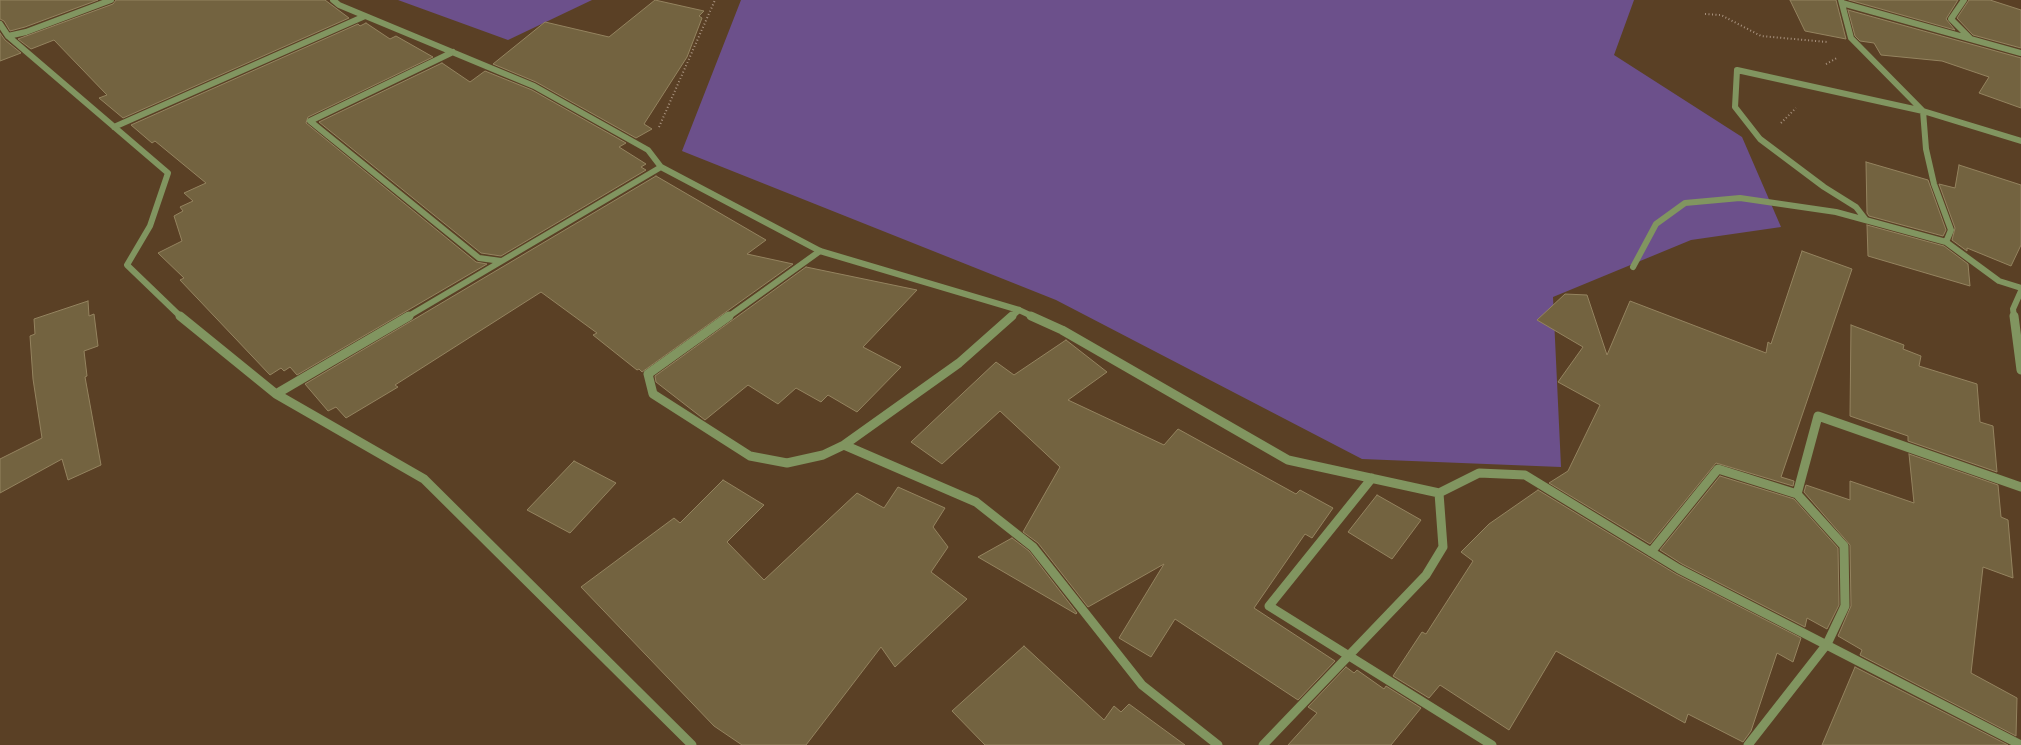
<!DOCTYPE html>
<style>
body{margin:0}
canvas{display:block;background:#5a4025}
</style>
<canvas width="2021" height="745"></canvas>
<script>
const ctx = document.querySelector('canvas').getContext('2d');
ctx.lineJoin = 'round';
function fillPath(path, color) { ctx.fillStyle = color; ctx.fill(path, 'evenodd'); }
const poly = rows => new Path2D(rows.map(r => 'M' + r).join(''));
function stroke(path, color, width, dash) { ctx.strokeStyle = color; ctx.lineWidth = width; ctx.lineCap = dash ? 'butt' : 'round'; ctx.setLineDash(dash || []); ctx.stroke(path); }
fillPath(poly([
 [398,0,592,0,508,40],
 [741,0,1634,0,1614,55,1742,137,1781,227,1691,240,1553,297,1561,467,1362,459,1056,300,682,151]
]), '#6c508b');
const building = poly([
 [0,0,98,0,25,27,10,31,4,21,0,19,0,0],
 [116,0,325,0,349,18,123,118,99,98,107,95,54,40,31,49,18,39,113,4,116,0],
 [655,0,704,11,699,16,702,18,687,57,644,124,652,129,636,138,536,82,493,64,545,22,609,37,655,0],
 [1790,0,1836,0,1846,39,1805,31,1790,0],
 [1849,0,1958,0,1946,19,1955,30,1849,0],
 [1969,0,1990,0,2021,10,2021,48,1973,35,1957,18,1969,0],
 [1848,10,2021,58,2021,108,1979,93,1989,77,1942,61,1881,55,1874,43,1860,41,1855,36,1848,10],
 [366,23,390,39,396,36,433,57,308,117,306,123,476,262,487,264,297,375,290,367,284,371,281,368,270,375,180,280,184,278,158,253,182,241,174,216,183,211,180,207,193,201,184,193,206,183,155,141,152,143,131,125,358,24,360,26,366,23],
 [0,33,5,40,21,53,0,61,0,33],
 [442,63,470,82,485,71,532,90,626,143,619,147,646,164,641,167,646,170,501,256,481,253,319,122,442,63],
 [1866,162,1928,180,1946,230,1943,236,1869,216,1867,213,1866,162],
 [1959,165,2021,185,2021,245,2011,266,1967,248,1967,251,1952,240,1955,228,1939,184,1955,188,1959,165],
 [656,176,766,240,747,254,793,264,642,372,639,369,637,370,593,335,597,333,541,292,395,385,398,387,346,418,336,407,328,411,305,384,656,176],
 [1867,225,1944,246,1968,264,1970,286,1868,256,1867,225],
 [1802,251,1852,269,1781,477,1794,481,1793,486,1716,463,1650,544,1549,483,1568,471,1600,405,1558,382,1583,347,1537,320,1565,294,1587,295,1607,355,1630,301,1766,353,1768,342,1771,344,1802,251],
 [806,267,917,290,863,347,901,367,857,412,828,395,821,402,796,388,778,404,748,385,705,420,656,382,655,376,806,267],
 [88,301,89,316,94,314,98,346,84,351,87,376,85,377,101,465,68,480,62,459,0,493,0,459,42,438,33,379,30,336,35,334,34,319,88,301],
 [1851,325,1904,345,1903,349,1921,356,1919,366,1977,384,1980,422,1993,426,1997,472,1908,441,1908,436,1850,416,1851,325],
 [1066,340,1107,372,1068,400,1164,445,1178,429,1296,494,1300,490,1333,508,1312,538,1305,534,1254,608,1335,661,1298,700,1175,619,1151,657,1119,638,1164,564,1088,607,1038,543,1023,532,1060,467,1000,411,942,464,911,442,996,362,1014,375,1066,340],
 [1909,454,1998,485,2001,517,2008,520,2013,578,1983,567,1971,673,2017,698,2016,736,1860,655,1862,650,1838,636,1851,606,1850,545,1804,492,1806,485,1850,500,1850,481,1914,503,1909,454],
 [574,461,616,483,570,533,527,510,574,461],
 [1720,476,1794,499,1838,548,1839,605,1827,629,1807,618,1805,627,1682,564,1660,550,1720,476],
 [723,480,764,505,727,542,764,580,857,493,884,508,898,487,945,508,933,527,948,547,931,572,967,599,895,667,881,647,806,745,742,745,714,726,581,587,674,518,680,523,723,480],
 [1538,490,1676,574,1801,638,1793,662,1777,653,1751,731,1743,742,1688,714,1685,723,1556,651,1509,730,1440,685,1429,698,1393,676,1422,632,1426,634,1473,561,1461,552,1489,524,1538,490],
 [1377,495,1421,520,1392,559,1348,532,1377,495],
 [1012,538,1029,551,1077,613,1076,614,978,557,1012,538],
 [1024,646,1104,720,1114,706,1121,712,1129,704,1185,745,985,745,952,711,1024,646],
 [1346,667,1354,673,1357,670,1384,689,1386,686,1421,708,1391,745,1288,745,1317,713,1308,707,1346,667],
 [1855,667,2008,745,1822,745,1855,667]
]);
fillPath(building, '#736340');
stroke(building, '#94835f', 1);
stroke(poly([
 [1705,14,1721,15,1761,36,1827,42],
 [1826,64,1837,58],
 [1781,123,1796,108],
 [659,127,715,0]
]), '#a7917d', 2, [1, 2.5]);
stroke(poly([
 [728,317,820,251],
 [1011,317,1019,310]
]), '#819560', 6);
stroke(poly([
 [729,316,648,374,653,394,750,456,787,463,823,455,844,445],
 [1012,316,959,363,844,445,976,502,1033,547,1142,685,1218,745]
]), '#819560', 9);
stroke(poly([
 [333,0,339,5,534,86,648,150,661,167,820,251,1019,310,1034,317],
 [1841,0,1851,38,1923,111,2021,141],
 [1964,0,1951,19,1970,38],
 [1842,3,2021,53],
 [0,24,8,36,168,173,150,226,127,265,181,317],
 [8,36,26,32,111,0],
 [453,52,310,121,479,258,501,261],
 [114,127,365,16],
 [1866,220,1856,207,1824,187,1760,139,1735,107,1737,70,1923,111,1926,149,1934,184,1951,230,1946,242],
 [1633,267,1656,224,1685,203,1740,198,1836,212,1946,242,1999,281,2021,288],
 [407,317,661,167],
 [2014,317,2013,309,2021,291]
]), '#819560', 6);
stroke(poly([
 [180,316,276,394,424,479,692,745],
 [1031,316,1062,330,1288,460,1439,493,1479,473,1525,475,1679,569,2021,745],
 [2014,316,2021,370],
 [276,394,409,316],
 [1372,478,1269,606,1492,745],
 [1651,552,1718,469,1797,494],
 [1263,745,1426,575,1443,547,1439,493],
 [1748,745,1827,644,1845,606,1844,546,1797,494,1818,416,2021,487]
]), '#819560', 9);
</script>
